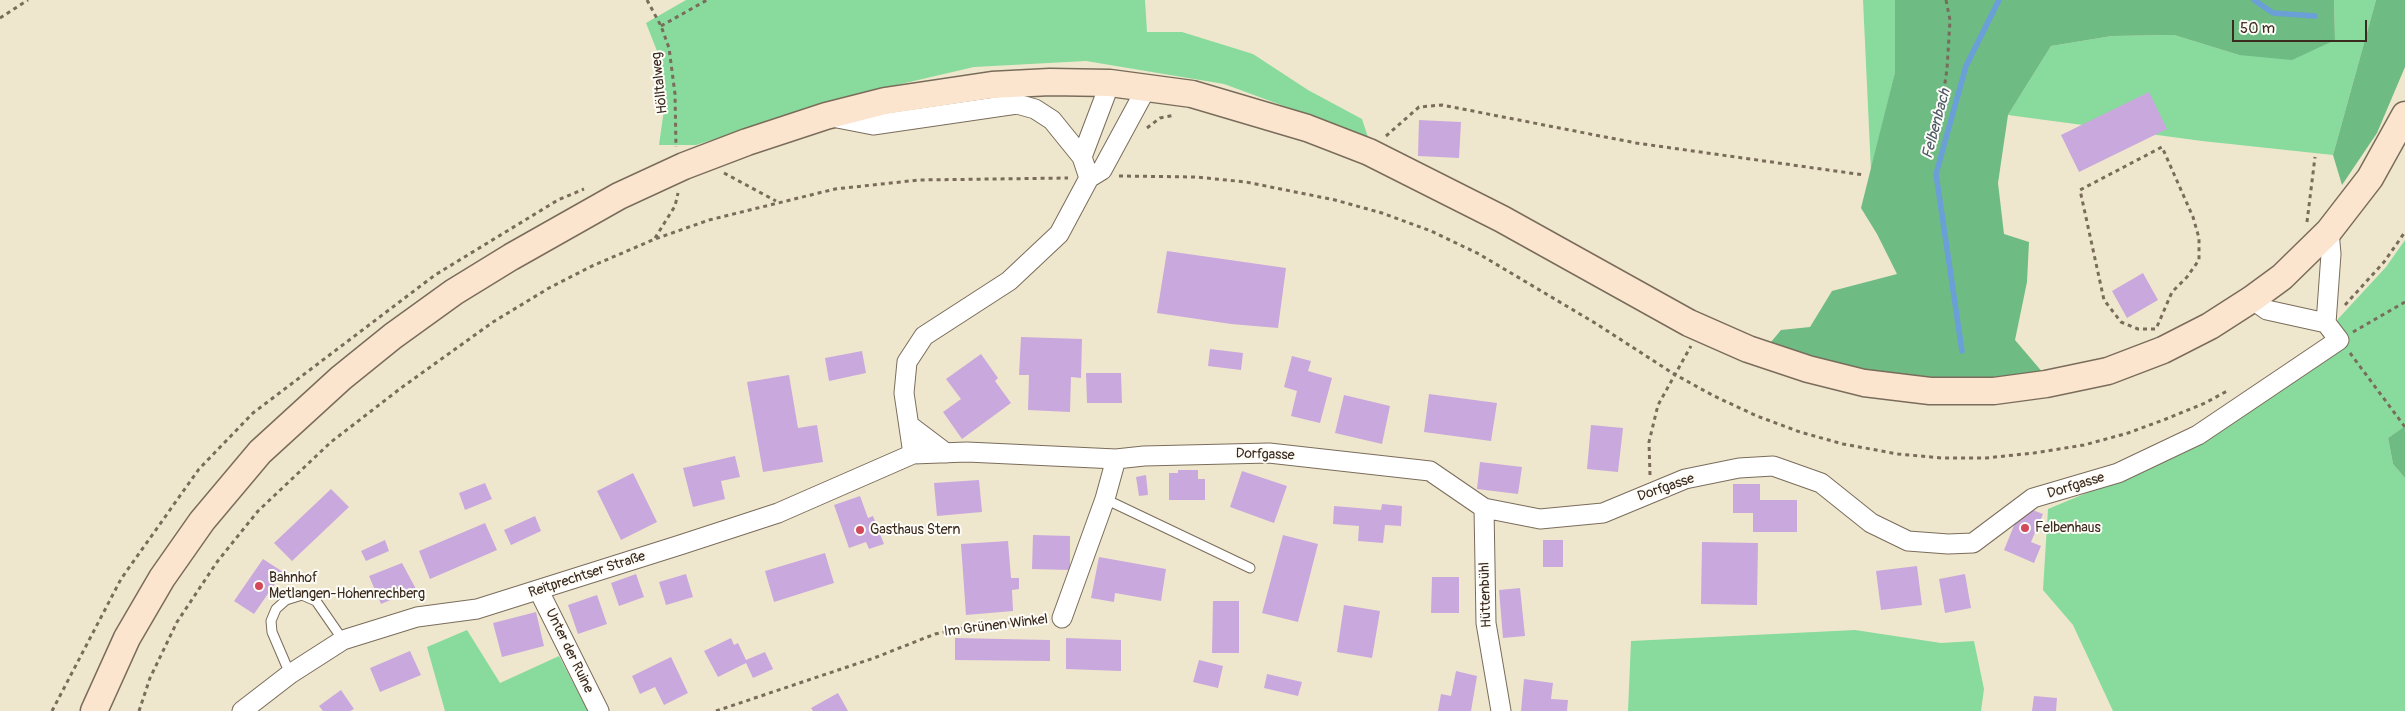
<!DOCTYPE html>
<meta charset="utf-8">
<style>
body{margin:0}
#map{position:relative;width:2405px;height:711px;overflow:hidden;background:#efe7cd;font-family:Pangolin,sans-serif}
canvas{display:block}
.scale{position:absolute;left:2232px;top:20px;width:135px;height:22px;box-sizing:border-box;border:2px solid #3b2a1e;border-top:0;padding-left:6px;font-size:15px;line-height:18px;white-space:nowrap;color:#3b2a1e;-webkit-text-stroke:4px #fdfcf7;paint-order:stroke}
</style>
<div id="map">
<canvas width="2405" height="711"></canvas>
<div class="scale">50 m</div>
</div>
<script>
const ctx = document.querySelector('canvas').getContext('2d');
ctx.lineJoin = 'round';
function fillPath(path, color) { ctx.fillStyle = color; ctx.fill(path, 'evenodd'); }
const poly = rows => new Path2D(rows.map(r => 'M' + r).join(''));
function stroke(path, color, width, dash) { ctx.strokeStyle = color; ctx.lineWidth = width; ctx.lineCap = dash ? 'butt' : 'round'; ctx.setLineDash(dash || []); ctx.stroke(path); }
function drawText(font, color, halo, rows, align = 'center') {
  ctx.font = font + ' Pangolin,sans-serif'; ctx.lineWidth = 4; ctx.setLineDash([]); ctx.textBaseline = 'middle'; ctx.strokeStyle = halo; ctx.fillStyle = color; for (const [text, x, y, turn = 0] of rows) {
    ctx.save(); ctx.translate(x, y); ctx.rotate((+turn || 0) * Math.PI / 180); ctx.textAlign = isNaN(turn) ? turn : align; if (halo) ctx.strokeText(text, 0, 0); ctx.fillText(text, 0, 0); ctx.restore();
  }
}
fillPath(poly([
 [686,0,1145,0,1147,32,1182,32,1253,54,1308,90,1362,119,1368,137,1224,84,1086,61,974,67,858,94,696,145,659,145,665,102,657,51,646,23],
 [1863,0,1895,0,1895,72,1871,171],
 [2334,0,2376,0,2333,155,2202,141,2008,115,2051,46,2112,36,2174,35,2239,55,2335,40],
 [2405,240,2405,426,2388,438,2393,464,2405,478,2405,711,2113,711,2073,625,2043,590,2048,509,2168,459,2345,347,2337,325,2338,319,2386,267],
 [467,630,500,683,559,656,588,711,445,711,427,647],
 [1855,630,1941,643,1974,641,1984,689,1981,711,1628,711,1631,641]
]), '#88db9c');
fillPath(poly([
 [1895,0,2334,0,2335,40,2292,60,2239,55,2174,35,2112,36,2051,46,2008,115,1998,183,2004,234,2029,242,2027,282,2015,340,2044,374,1963,384,1899,381,1812,361,1771,342,1781,330,1810,327,1832,291,1897,274,1877,234,1861,208,1895,72],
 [2376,0,2405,0,2405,67,2377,133,2342,185,2333,155],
 [2405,426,2405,478,2393,464,2388,438]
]), '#6ebb84');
stroke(poly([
 [2254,0,2273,13,2315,16],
 [1962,351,1936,174,1966,66,1999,0]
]), '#6b9fd7', 5.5);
fillPath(poly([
 [2149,92,2167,129,2079,172,2061,135],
 [1419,120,1461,122,1459,158,1418,156],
 [1167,251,1286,268,1278,328,1231,324,1157,313],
 [2143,273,2158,300,2127,318,2112,291],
 [1021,337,1082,339,1081,378,1071,377,1070,412,1028,410,1029,375,1019,375],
 [1210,349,1243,353,1241,370,1208,366],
 [862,351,866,373,829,381,825,358],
 [981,354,998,378,995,381,1011,403,962,439,943,412,961,399,946,379],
 [1292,356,1311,361,1308,371,1332,378,1320,423,1291,416,1297,391,1284,387],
 [1086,373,1121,373,1122,403,1087,403],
 [789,375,798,428,817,425,823,462,763,472,747,382],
 [1429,394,1497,403,1491,441,1424,432],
 [1344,395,1390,406,1382,444,1335,433],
 [1591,425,1623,428,1618,472,1587,469],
 [735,456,740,477,721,481,725,499,693,507,683,468],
 [1480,462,1522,467,1518,494,1477,489],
 [1178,470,1198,470,1198,479,1205,479,1205,500,1169,500,1169,473,1178,473],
 [1242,471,1287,486,1274,523,1230,507],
 [633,473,657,522,621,540,597,491],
 [1146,475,1148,495,1139,496,1136,477],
 [979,480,982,512,937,516,934,483],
 [485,483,492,499,465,510,459,493],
 [1733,484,1760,484,1760,500,1797,500,1797,532,1753,532,1753,513,1733,513],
 [331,489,349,507,292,561,274,543],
 [860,496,868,518,873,516,884,544,869,549,866,542,849,548,834,505],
 [1382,504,1402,506,1401,526,1385,525,1383,543,1358,541,1359,526,1333,524,1334,506,1381,510],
 [2022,506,2043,514,2031,542,2041,546,2034,563,2004,550],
 [535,516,541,531,511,545,504,530],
 [485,523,497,550,430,579,419,551],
 [1033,535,1070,536,1070,570,1032,569],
 [1283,535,1318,544,1298,622,1262,613],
 [385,540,389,551,366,561,361,551],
 [1543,540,1563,540,1563,567,1543,567],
 [1008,541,1011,578,1019,578,1019,589,1012,590,1013,611,966,615,961,544],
 [1702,542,1758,543,1757,605,1701,604],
 [825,553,834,583,774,602,765,571],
 [1099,557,1166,569,1161,601,1115,593,1114,602,1091,598],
 [263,559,283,572,254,614,234,601],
 [402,563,416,589,381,604,369,576],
 [1917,566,1922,605,1881,610,1876,571],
 [636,574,644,597,619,606,611,583],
 [686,574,693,597,666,605,659,582],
 [1965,574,1971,608,1945,613,1939,579],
 [1432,577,1459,577,1459,613,1431,613],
 [1520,588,1525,636,1503,638,1499,590],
 [597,595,607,624,578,634,568,605],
 [1213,601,1239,601,1239,653,1212,653],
 [1344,605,1380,611,1372,658,1337,652],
 [536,612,544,646,502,657,493,623],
 [731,638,734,645,738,643,746,660,765,652,773,669,753,678,746,663,718,677,704,651],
 [955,638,1050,640,1050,661,955,660],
 [1066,638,1121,640,1121,671,1066,669],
 [410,651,421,675,380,692,370,668],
 [671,657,688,693,664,705,655,687,640,694,632,676],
 [1199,660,1223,666,1218,688,1193,682],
 [1456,671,1477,676,1471,711,1438,711,1441,694,1451,696],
 [1267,674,1302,682,1298,696,1264,688],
 [1524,679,1553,683,1551,699,1568,700,1567,711,1521,711],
 [341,690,354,709,350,711,323,711,319,706],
 [838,693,848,711,813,711,811,708],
 [2034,696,2057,698,2056,711,2032,711]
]), '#c9a8dd');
const service = poly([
 [1105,499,1250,568],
 [290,674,272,632,271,621,276,609,286,600,302,595,316,601,343,640]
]);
const minor = poly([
 [832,117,873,125,1017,104,1035,109,1052,120,1082,157,1089,178],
 [1082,157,1110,83],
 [1089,178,1102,170,1147,87],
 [2252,299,2267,310,2326,323],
 [2326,323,2331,254,2329,231],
 [909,425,946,453],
 [913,454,904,393,907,362,924,336,1009,281,1059,234,1089,178],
 [1484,508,1486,623,1501,711],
 [539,591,599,711],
 [1062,618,1105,499,1116,459],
 [242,711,290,674,343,640,417,617,477,609,680,545,778,513,913,454,967,452,1116,459,1144,456,1269,453,1430,471,1484,508,1540,519,1603,513,1685,479,1739,468,1773,466,1821,483,1871,523,1908,541,1948,544,1973,543,2033,498,2118,473,2198,435,2339,340,2326,323]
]);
const secondary = poly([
 [94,711,127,638,162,578,202,521,260,452,341,378,393,336,454,292,511,257,619,196,684,166,747,142,826,116,885,101,992,85,1050,82,1110,83,1192,94,1307,128,1369,152,1502,219,1689,323,1748,349,1808,369,1864,383,1930,391,1994,391,2046,384,2108,371,2163,350,2210,326,2252,299,2282,277,2329,231,2370,178,2405,115]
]);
stroke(service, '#7a6c5b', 11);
stroke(minor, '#7a6c5b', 21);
stroke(secondary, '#7a6c5b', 29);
stroke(poly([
 [647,0,661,26,669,48,675,94,676,147],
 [0,18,28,0],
 [661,26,707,0],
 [1939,123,1947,69,1950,20,1946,0],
 [1147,128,1160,118,1175,115],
 [1386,136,1419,107,1442,105,1636,143,1864,175],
 [724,173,776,201],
 [1119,176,1196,177,1246,182,1335,200,1382,213,1431,231,1479,254,1595,323,1674,374,1714,396,1757,416,1800,432,1843,444,1898,454,1942,458,1986,458,2034,453,2084,445,2128,433,2166,419,2205,403,2229,390],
 [2307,222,2315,157],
 [655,238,675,206,678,193],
 [2345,305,2384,262,2405,232],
 [2155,329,2138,329,2121,322,2104,300,2080,190,2162,147,2193,217,2199,238,2199,260,2187,277,2172,292,2156,329],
 [2353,332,2405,302],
 [2350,353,2405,427],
 [1650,475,1649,442,1658,405,1691,346],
 [52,711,121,579,199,469,253,413,435,275,558,200,584,189],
 [139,711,150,678,177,622,217,562,258,511,331,442,401,388,493,322,549,288,592,266,655,239,709,220,835,189,919,180,1068,178],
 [716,711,874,658,935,634,969,627,1044,619]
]), '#7a6c5b', 3, [4, 4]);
stroke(service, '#fff', 9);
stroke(minor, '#fff', 19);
stroke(secondary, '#fbe5cf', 26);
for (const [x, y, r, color] of [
 [2025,528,5,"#d1495b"],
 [860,530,5,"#d1495b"],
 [259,586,5,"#d1495b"]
]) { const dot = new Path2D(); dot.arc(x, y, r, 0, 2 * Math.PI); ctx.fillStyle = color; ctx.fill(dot); stroke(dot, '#fdfcf7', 2); }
drawText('14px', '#3b2a1e', '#fdfcf7', [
 ["Hölltalweg",660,83,-96],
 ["Dorfgasse",1265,455,2],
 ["Dorfgasse",2076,486,-17],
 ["Dorfgasse",1666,488,-19],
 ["Reitprechtser Straße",587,575,-18],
 ["Hüttenbühl",1486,595,-92],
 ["Im Grünen Winkel",996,626,-7],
 ["Unter der Ruine",569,651,64]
]);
drawText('14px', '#3b2a1e', '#fdfcf7', [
 ["Felbenhaus",2035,528],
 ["Gasthaus Stern",870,530],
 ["Bahnhof",269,578],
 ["Metlangen-Hohenrechberg",269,594]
], 'left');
drawText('italic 15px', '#4e5968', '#fdfcf7', [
 ["Felbenbach",1937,124,-75]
]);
</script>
